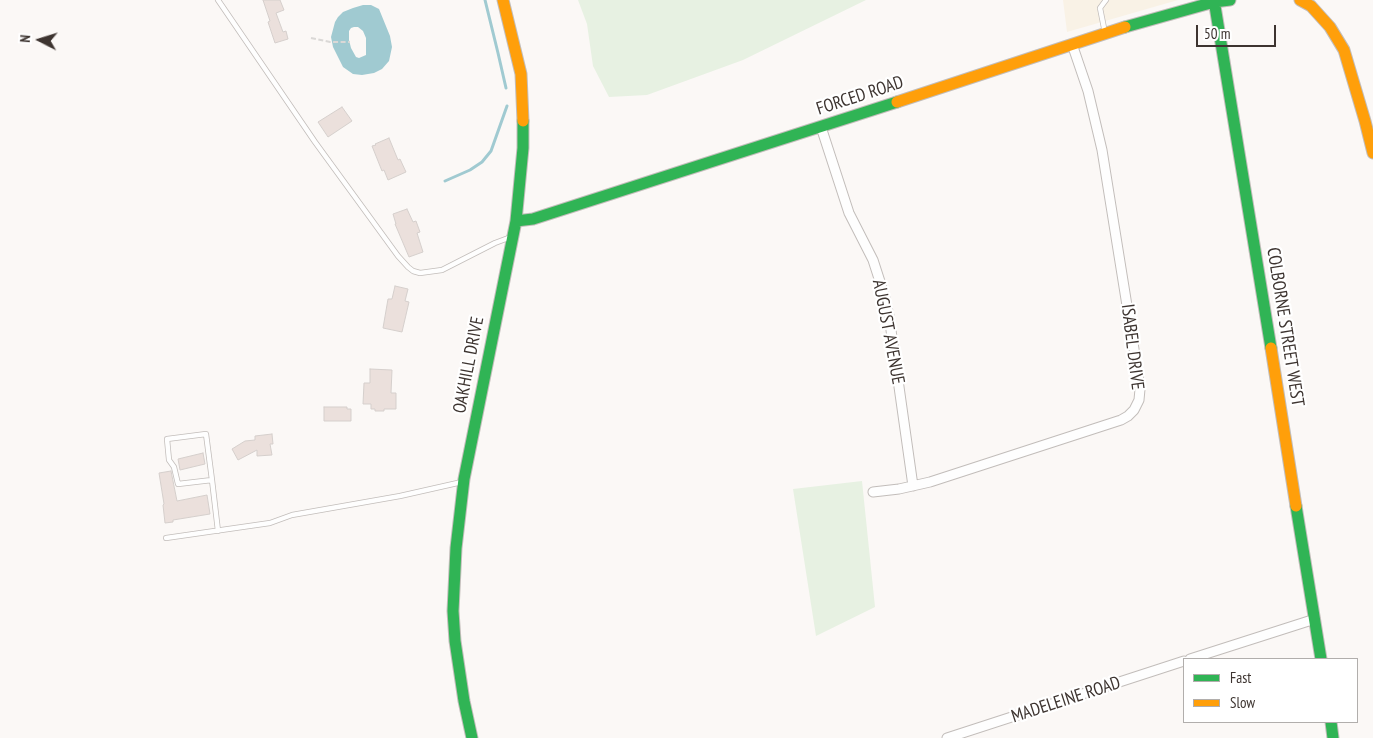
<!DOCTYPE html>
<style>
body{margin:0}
#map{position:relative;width:1373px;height:738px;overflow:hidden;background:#fbf8f6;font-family:"PT Sans Narrow",sans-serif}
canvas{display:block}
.legend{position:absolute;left:1183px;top:658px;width:175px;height:65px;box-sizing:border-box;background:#fff;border:1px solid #b1aeac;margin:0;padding:6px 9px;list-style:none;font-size:15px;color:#3d3430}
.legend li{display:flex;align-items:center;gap:10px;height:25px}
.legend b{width:25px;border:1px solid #b1aeac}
.north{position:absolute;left:15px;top:15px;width:50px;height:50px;-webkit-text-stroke:4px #fff;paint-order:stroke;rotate:275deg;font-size:14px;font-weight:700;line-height:20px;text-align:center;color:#3d3430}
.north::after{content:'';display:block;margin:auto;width:18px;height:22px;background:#3d3430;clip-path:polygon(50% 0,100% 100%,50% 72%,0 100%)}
.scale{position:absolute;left:1196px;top:25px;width:80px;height:22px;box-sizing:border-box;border:2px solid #3d3430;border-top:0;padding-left:6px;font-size:15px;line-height:18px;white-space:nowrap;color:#3d3430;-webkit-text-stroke:4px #fff;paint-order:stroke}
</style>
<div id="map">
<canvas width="1373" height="738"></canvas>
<ul class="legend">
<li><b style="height:6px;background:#30b455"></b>Fast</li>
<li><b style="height:6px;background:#ff9f0a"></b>Slow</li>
</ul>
<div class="north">N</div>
<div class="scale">50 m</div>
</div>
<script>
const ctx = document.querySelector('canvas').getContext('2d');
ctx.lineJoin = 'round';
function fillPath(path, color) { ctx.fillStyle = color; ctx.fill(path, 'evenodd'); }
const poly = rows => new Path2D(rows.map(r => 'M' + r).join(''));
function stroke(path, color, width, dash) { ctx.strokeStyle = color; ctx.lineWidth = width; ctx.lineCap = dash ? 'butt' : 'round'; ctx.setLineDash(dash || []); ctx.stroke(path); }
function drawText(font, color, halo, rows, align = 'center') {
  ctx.font = font + ' "PT Sans Narrow",sans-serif'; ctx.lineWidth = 4.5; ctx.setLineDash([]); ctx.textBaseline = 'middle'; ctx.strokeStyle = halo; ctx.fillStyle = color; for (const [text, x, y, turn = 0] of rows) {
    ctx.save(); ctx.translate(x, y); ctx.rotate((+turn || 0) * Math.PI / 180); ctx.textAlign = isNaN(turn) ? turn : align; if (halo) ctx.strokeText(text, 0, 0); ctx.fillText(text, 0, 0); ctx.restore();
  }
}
fillPath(poly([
 [1063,0,1178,0,1067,32]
]), '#f9f2e6');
fillPath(poly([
 [578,0,866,0,743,60,647,95,609,97,593,66,587,24],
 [862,481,875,607,816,636,793,489]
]), '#e7f1e2');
fillPath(poly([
 [363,5,371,5,379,9,390,36,392,47,389,61,382,69,374,73,362,75,353,74,343,67,333,47,331,37,335,22,338,17,343,12,353,8],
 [354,27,358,27,363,31,366,38,366,55,359,58,356,57,351,48,349,40,349,31,351,28]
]), '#a0cad1');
stroke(poly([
 [485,0,498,53,506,88],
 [445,181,470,170,482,162,491,151,507,106]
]), '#a0cad1', 3);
const building = poly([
 [263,0,280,0,284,10,276,13,283,32,286,31,288,39,275,43,268,22,270,21,263,0],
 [342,107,352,121,328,137,318,122,342,107],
 [389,138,398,160,400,159,406,172,388,180,384,170,382,171,372,146,376,145,375,144,389,138],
 [407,209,413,222,416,221,420,232,417,233,423,252,409,257,395,224,396,224,393,214,407,209],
 [395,286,408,289,405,301,409,302,402,332,383,328,388,299,392,299,395,286],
 [370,369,392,370,391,393,396,393,396,409,384,409,384,411,375,411,375,409,371,409,371,404,363,404,364,383,370,383,370,369],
 [324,407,347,407,347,409,351,409,351,421,324,421,324,407],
 [272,434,273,444,270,444,272,455,257,456,257,450,238,460,232,449,245,441,255,440,255,436,272,434],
 [203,453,205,464,180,470,178,459,203,453],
 [171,471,177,501,207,495,210,514,173,520,173,522,165,523,163,505,164,504,159,473,171,471]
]);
fillPath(building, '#ebe0dc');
stroke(building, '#d5cfcc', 1);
const lane = poly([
 [218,0,315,142,398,256,408,267,413,271,420,273,442,270,495,243,511,237],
 [1105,33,1100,8,1106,0],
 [212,480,178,484,174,467,169,460,167,439,206,434,212,480,218,531],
 [166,538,270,523,292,515,400,496,462,482]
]);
const street = poly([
 [821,127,849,213,873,260,884,294,889,316,913,486],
 [873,492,899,489,930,482,1121,420,1128,416,1134,410,1139,400,1140,389,1138,374,1102,150,1088,91,1072,44],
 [1190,659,1315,619],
 [947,738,1184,661]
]);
const fast = poly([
 [1214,0,1271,348],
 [1125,27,1214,2,1230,0],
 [516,221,533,219,897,102],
 [1296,506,1321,659],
 [1331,722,1333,738],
 [472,738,464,701,455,641,453,611,456,548,464,479,516,221,523,148,523,121]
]);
const slow = poly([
 [503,0,521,74,523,121],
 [1300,0,1311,6,1330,27,1344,50,1365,121,1373,153],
 [897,102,1125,27],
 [1271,348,1296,506]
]);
stroke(lane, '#c2bdba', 6);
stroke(street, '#c2bdba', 11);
stroke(fast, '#c2bdba', 13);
stroke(slow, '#c2bdba', 13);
stroke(poly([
 [311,38,330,42,350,42]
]), '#dad8d6', 2, [5, 2.5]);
stroke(lane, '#fefefe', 4.5);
stroke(street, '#fefefe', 9);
stroke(fast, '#30b455', 11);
stroke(slow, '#ff9f0a', 11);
drawText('18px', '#3d3430', '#fff', [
 ["FORCED ROAD",860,96,-18],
 ["COLBORNE STREET WEST",1285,327,81],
 ["AUGUST AVENUE",888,332,79],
 ["ISABEL DRIVE",1132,347,83],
 ["OAKHILL DRIVE",469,365,-79],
 ["MADELEINE ROAD",1066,700,-18]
]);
</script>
